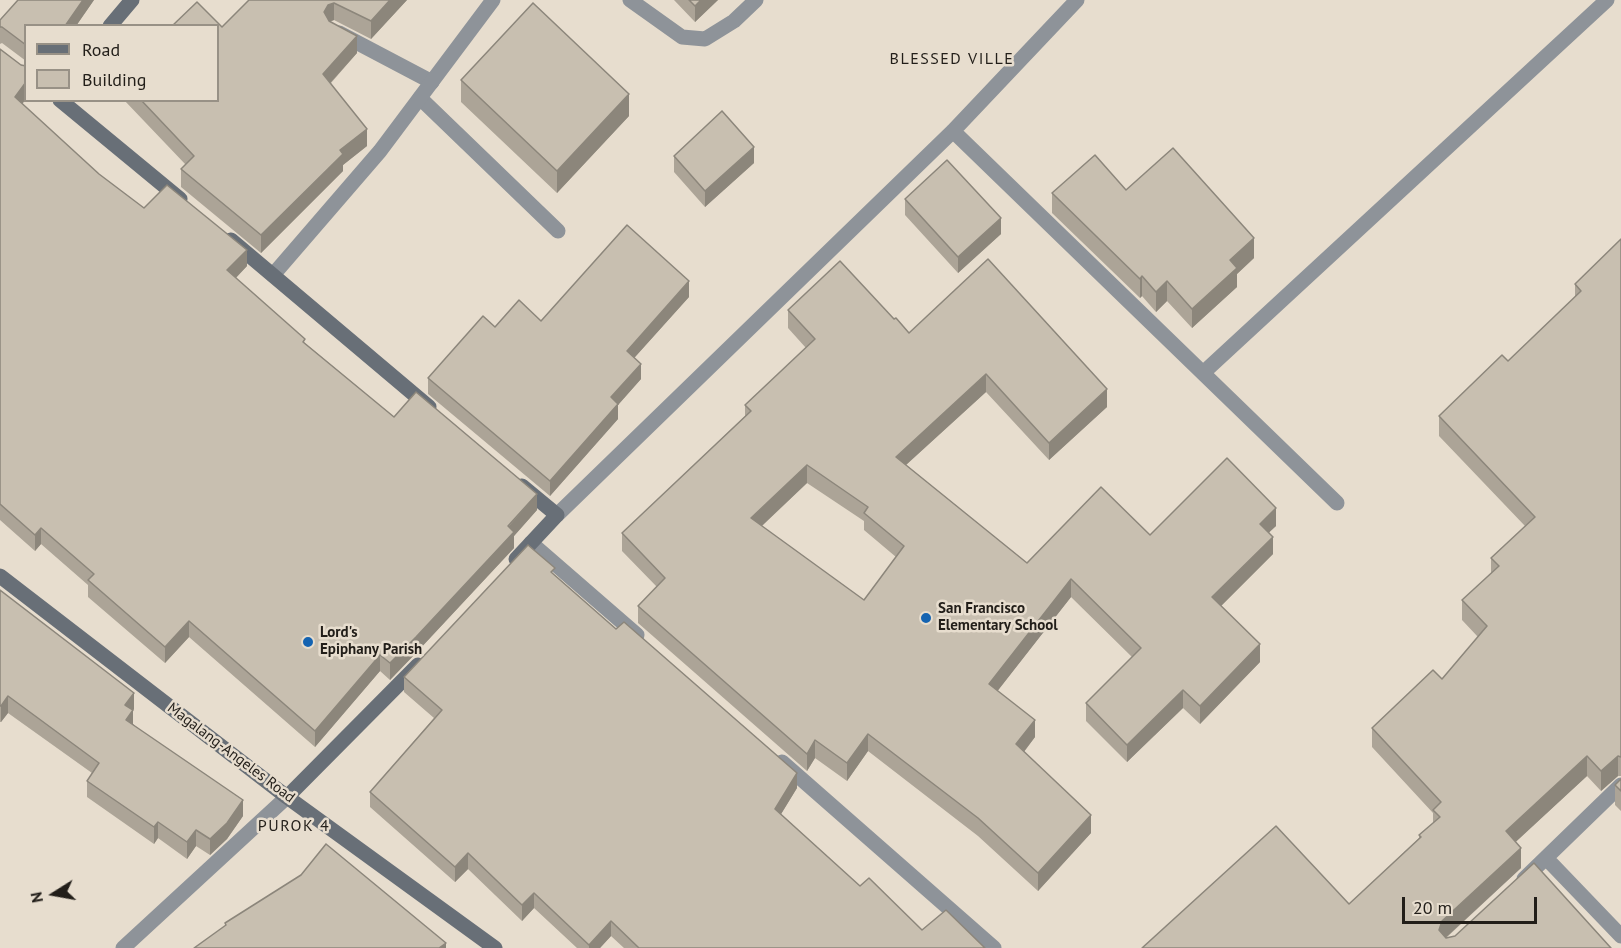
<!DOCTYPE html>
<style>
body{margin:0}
#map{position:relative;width:1621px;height:948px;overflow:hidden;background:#e7ddce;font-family:"PT Sans",sans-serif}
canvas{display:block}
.legend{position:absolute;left:24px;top:24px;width:195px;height:78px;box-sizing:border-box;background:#e7ddce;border:2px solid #989186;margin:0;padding:8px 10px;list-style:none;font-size:18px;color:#221e19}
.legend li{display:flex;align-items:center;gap:12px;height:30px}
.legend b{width:30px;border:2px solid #989186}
.north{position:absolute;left:24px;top:864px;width:60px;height:60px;-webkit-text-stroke:4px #e7ddce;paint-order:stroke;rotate:259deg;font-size:16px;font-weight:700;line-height:24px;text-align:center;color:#221e19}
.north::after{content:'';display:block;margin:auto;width:21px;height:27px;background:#221e19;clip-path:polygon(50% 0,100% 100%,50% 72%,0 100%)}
.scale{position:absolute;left:1402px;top:897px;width:135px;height:27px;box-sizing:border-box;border:3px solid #221e19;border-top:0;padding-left:8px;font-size:18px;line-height:21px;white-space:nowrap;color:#221e19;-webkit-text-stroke:4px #e7ddce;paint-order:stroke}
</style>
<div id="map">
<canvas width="1621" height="948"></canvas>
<ul class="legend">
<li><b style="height:8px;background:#686f77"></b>Road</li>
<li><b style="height:16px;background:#c8bfb0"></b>Building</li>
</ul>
<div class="north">N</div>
<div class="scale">20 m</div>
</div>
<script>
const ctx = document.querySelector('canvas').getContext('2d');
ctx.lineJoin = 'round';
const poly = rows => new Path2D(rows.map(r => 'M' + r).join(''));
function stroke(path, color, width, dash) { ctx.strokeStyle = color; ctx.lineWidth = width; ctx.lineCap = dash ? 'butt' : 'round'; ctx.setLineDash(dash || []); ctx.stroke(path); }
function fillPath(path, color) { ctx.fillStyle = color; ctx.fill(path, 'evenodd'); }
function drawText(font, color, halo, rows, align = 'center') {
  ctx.font = font + ' "PT Sans",sans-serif'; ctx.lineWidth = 5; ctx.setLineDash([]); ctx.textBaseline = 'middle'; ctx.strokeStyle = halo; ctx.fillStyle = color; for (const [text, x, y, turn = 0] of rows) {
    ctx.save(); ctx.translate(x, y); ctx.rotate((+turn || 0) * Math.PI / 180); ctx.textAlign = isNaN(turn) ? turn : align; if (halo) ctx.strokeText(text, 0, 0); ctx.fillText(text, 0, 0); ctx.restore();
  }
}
stroke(poly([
 [339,33,432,82],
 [420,98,558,231]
]), '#8e9399', 15);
stroke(poly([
 [630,0,682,37,705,39,734,21,756,0],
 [953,131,1337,503],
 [273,275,380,151,493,0],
 [1203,373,1607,0],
 [557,515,953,131,1077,0],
 [531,543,637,635],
 [782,762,994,948],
 [1546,858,1621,936],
 [1524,879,1621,785],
 [123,948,287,797]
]), '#8e9399', 15);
stroke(poly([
 [110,26,132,0],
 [60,100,180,199],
 [231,240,429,407],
 [516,559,557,515,522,486],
 [0,576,287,797,495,948],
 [287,797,418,665]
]), '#686f77', 15);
fillPath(poly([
 [94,0,76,26,26,26,26,61,2,43,0,44,0,20],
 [249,0,407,0,371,39,334,20,330,22,357,53,331,83,367,146,343,165,343,171,261,253,181,187,181,169,186,165,124,100,218,100,222,27],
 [674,0,718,0,695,22],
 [0,49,21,65,26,66,26,99,22,104,99,174,144,208,247,266,236,278,305,343,394,417,537,510,514,536,514,548,416,653,390,680,380,671,315,747,189,637,165,663,88,597,88,585,41,544,35,551,0,520],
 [461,80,629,116,557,193,461,102],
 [674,156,754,163,705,207,674,172],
 [1126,190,1254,258,1237,274,1237,287,1192,328,1167,301,1156,312,1142,296,1140,298,1052,213,1052,193],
 [905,199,1001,234,958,273,905,215],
 [1621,239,1621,776,1618,776,1601,791,1587,776,1515,842,1521,868,1446,938,1142,948,1349,904,1419,838,1419,835,1433,823,1433,813,1372,747,1372,728,1442,679,1478,637,1462,620,1462,600,1491,574,1491,558,1525,526,1439,436,1439,416,1508,361,1575,297,1575,284],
 [689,297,634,358,641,379,618,405,618,419,550,496,428,394,428,378,495,327,541,321],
 [788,310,894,319,909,333,1107,407,1049,460,986,392,906,465,1027,563,1150,535,1276,526,1269,532,1273,554,1221,606,1260,662,1200,724,1183,708,1127,762,1086,721,1086,703,1132,657,1071,597,997,691,1035,737,1024,752,1091,833,1038,891,978,836,868,751,847,781,815,758,807,771,638,623,638,606,657,587,622,551,622,533,745,416,745,405,806,348,788,328],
 [807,483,864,521,864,530,896,557,864,600,762,526],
 [555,575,797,788,781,814,860,886,922,930,985,948,624,948,611,936,600,948,577,948,534,908,522,921,468,869,455,882,370,807,370,792,434,718,404,692,404,677],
 [0,590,134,709,133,710,133,724,243,816,227,839,210,855,196,846,187,859,158,838,154,844,87,797,87,781,92,773,8,713,1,722,0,722],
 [1621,779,1621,811,1615,805,1615,785]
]), '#aca497');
fillPath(poly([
 [83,0,94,0,76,26,65,26],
 [390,0,407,0,371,39,371,21],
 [701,0,718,0,695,22,695,6],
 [334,3,334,20,328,22,324,12,328,5],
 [357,36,357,53,323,91,323,74],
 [26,82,26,99,15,113,15,97],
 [629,94,629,116,557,193,557,171],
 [367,129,367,146,343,165,343,171,261,253,261,235,340,150],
 [754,147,754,163,705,207,705,191],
 [1001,218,1001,234,958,273,958,257],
 [1254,238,1254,258,1237,274,1237,287,1192,328,1192,309,1230,260],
 [247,250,247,266,227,287,227,270],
 [1142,276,1142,296,1140,298,1140,279],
 [689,281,689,297,627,366,627,351],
 [1167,281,1167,301,1156,312,1156,292],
 [641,364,641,379,618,405,618,419,550,496,550,481,611,397],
 [986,374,986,392,896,474,896,457],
 [1107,389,1107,407,1049,460,1049,443],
 [807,465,807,483,751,536,751,518],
 [537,494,537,510,514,536,514,548,416,653,390,680,390,663],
 [1276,508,1276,526,1260,541,1260,524],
 [41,528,41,544,35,551,35,535],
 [1273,537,1273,554,1212,615,1212,597],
 [1071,579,1071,597,989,702,989,684],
 [189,621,189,637,165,663,165,647],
 [1260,644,1260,662,1200,724,1200,706],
 [380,655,380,671,315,747,315,731],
 [1183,690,1183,708,1127,762,1127,745],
 [134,693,134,709,133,710,133,726,126,720,125,705],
 [8,696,8,713,1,722,1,706],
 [1035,720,1035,737,1016,762,1016,744],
 [868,734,868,751,847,781,847,763],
 [815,740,815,758,807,771,807,754],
 [1587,756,1587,776,1506,851,1506,831],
 [1618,756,1618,776,1601,791,1601,771],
 [797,773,797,788,775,824,775,809],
 [243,800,243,816,227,839,210,855,210,839],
 [1091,815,1091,833,1038,891,1038,873],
 [158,822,158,838,154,844,154,827],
 [196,830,196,846,187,859,187,842],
 [1521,848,1521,868,1442,941,1439,930,1442,921],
 [468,853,468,869,455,882,455,867],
 [534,893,534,908,522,921,522,905],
 [611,921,611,936,600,948,589,948,589,945],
 [446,943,446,948,439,948]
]), '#8c867b');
const building = poly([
 [18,0,83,0,65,26,26,26,26,45,2,27,0,27,0,20,18,0],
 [249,0,390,0,371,21,334,3,328,5,324,12,329,21,357,36,323,74,367,129,340,150,343,154,261,235,181,169,194,156,141,100,218,100,218,26,172,26,197,2,222,27,249,0],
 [689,0,701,0,695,6,689,0],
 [533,3,629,94,557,171,461,80,533,3],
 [0,49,21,65,26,66,26,82,15,97,99,174,144,208,167,185,247,250,227,270,305,339,303,342,394,417,416,392,537,494,508,526,514,532,416,637,390,663,380,655,315,731,189,621,165,647,88,580,94,574,41,528,35,535,0,504,0,49],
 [722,111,754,147,705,191,674,156,722,111],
 [1173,148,1254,238,1230,260,1237,268,1192,309,1167,281,1156,292,1142,276,1140,279,1052,193,1095,155,1126,190,1173,148],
 [947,160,1001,218,958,257,905,199,947,160],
 [627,225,689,281,627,351,641,364,611,397,618,404,550,481,428,378,483,316,495,327,519,300,541,321,627,225],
 [1621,239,1621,757,1618,756,1601,771,1587,756,1506,831,1521,848,1442,921,1439,930,1446,938,1455,936,1534,863,1611,948,1142,948,1276,826,1349,904,1421,837,1419,835,1440,817,1433,810,1441,802,1372,728,1433,670,1442,679,1487,626,1462,600,1499,566,1491,558,1535,517,1439,416,1502,355,1508,361,1581,291,1575,284,1621,239],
 [988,259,1107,389,1049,443,986,374,896,457,1027,563,1101,487,1150,535,1227,458,1276,508,1260,524,1273,537,1212,597,1260,644,1200,706,1183,690,1127,745,1086,703,1141,648,1071,579,989,684,1035,720,1016,744,1091,815,1038,873,978,818,868,734,847,763,815,740,807,754,638,606,665,578,622,533,751,411,745,405,815,339,788,310,840,261,894,319,896,318,909,333,988,259],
 [807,465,868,507,864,513,904,546,864,600,751,518,807,465],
 [528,545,555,568,551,572,616,629,624,622,797,773,775,809,860,886,869,878,922,930,946,910,985,948,639,948,611,921,589,945,534,893,522,905,468,853,455,867,370,792,442,710,404,677,528,545],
 [0,590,134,693,125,705,133,710,126,720,243,800,227,823,210,839,196,830,187,842,158,822,154,827,87,781,99,763,8,696,1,706,0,706,0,590],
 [1621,779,1621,791,1615,785,1621,779],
 [326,844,446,943,439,948,194,948,226,925,225,923,301,875,326,844]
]);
fillPath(building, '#c8bfb0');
stroke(building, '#8c867b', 1.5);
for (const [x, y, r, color] of [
 [926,618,6,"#1463b1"],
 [308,642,6,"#1463b1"]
]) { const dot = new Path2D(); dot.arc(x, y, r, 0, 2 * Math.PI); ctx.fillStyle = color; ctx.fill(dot); stroke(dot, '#e7ddce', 2); }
drawText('bold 15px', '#221e19', '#e7ddce', [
 ["San Francisco",938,609],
 ["Elementary School",938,626],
 ["Lord's",320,633],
 ["Epiphany Parish",320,650]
], 'left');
drawText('15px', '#221e19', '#e7ddce', [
 ["Magalang-Angeles Road",231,753,37]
]);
ctx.letterSpacing = '1.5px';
drawText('16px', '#221e19', '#e7ddce', [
 ["BLESSED VILLE",952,59],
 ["PUROK 4",294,826]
]);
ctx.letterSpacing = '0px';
</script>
